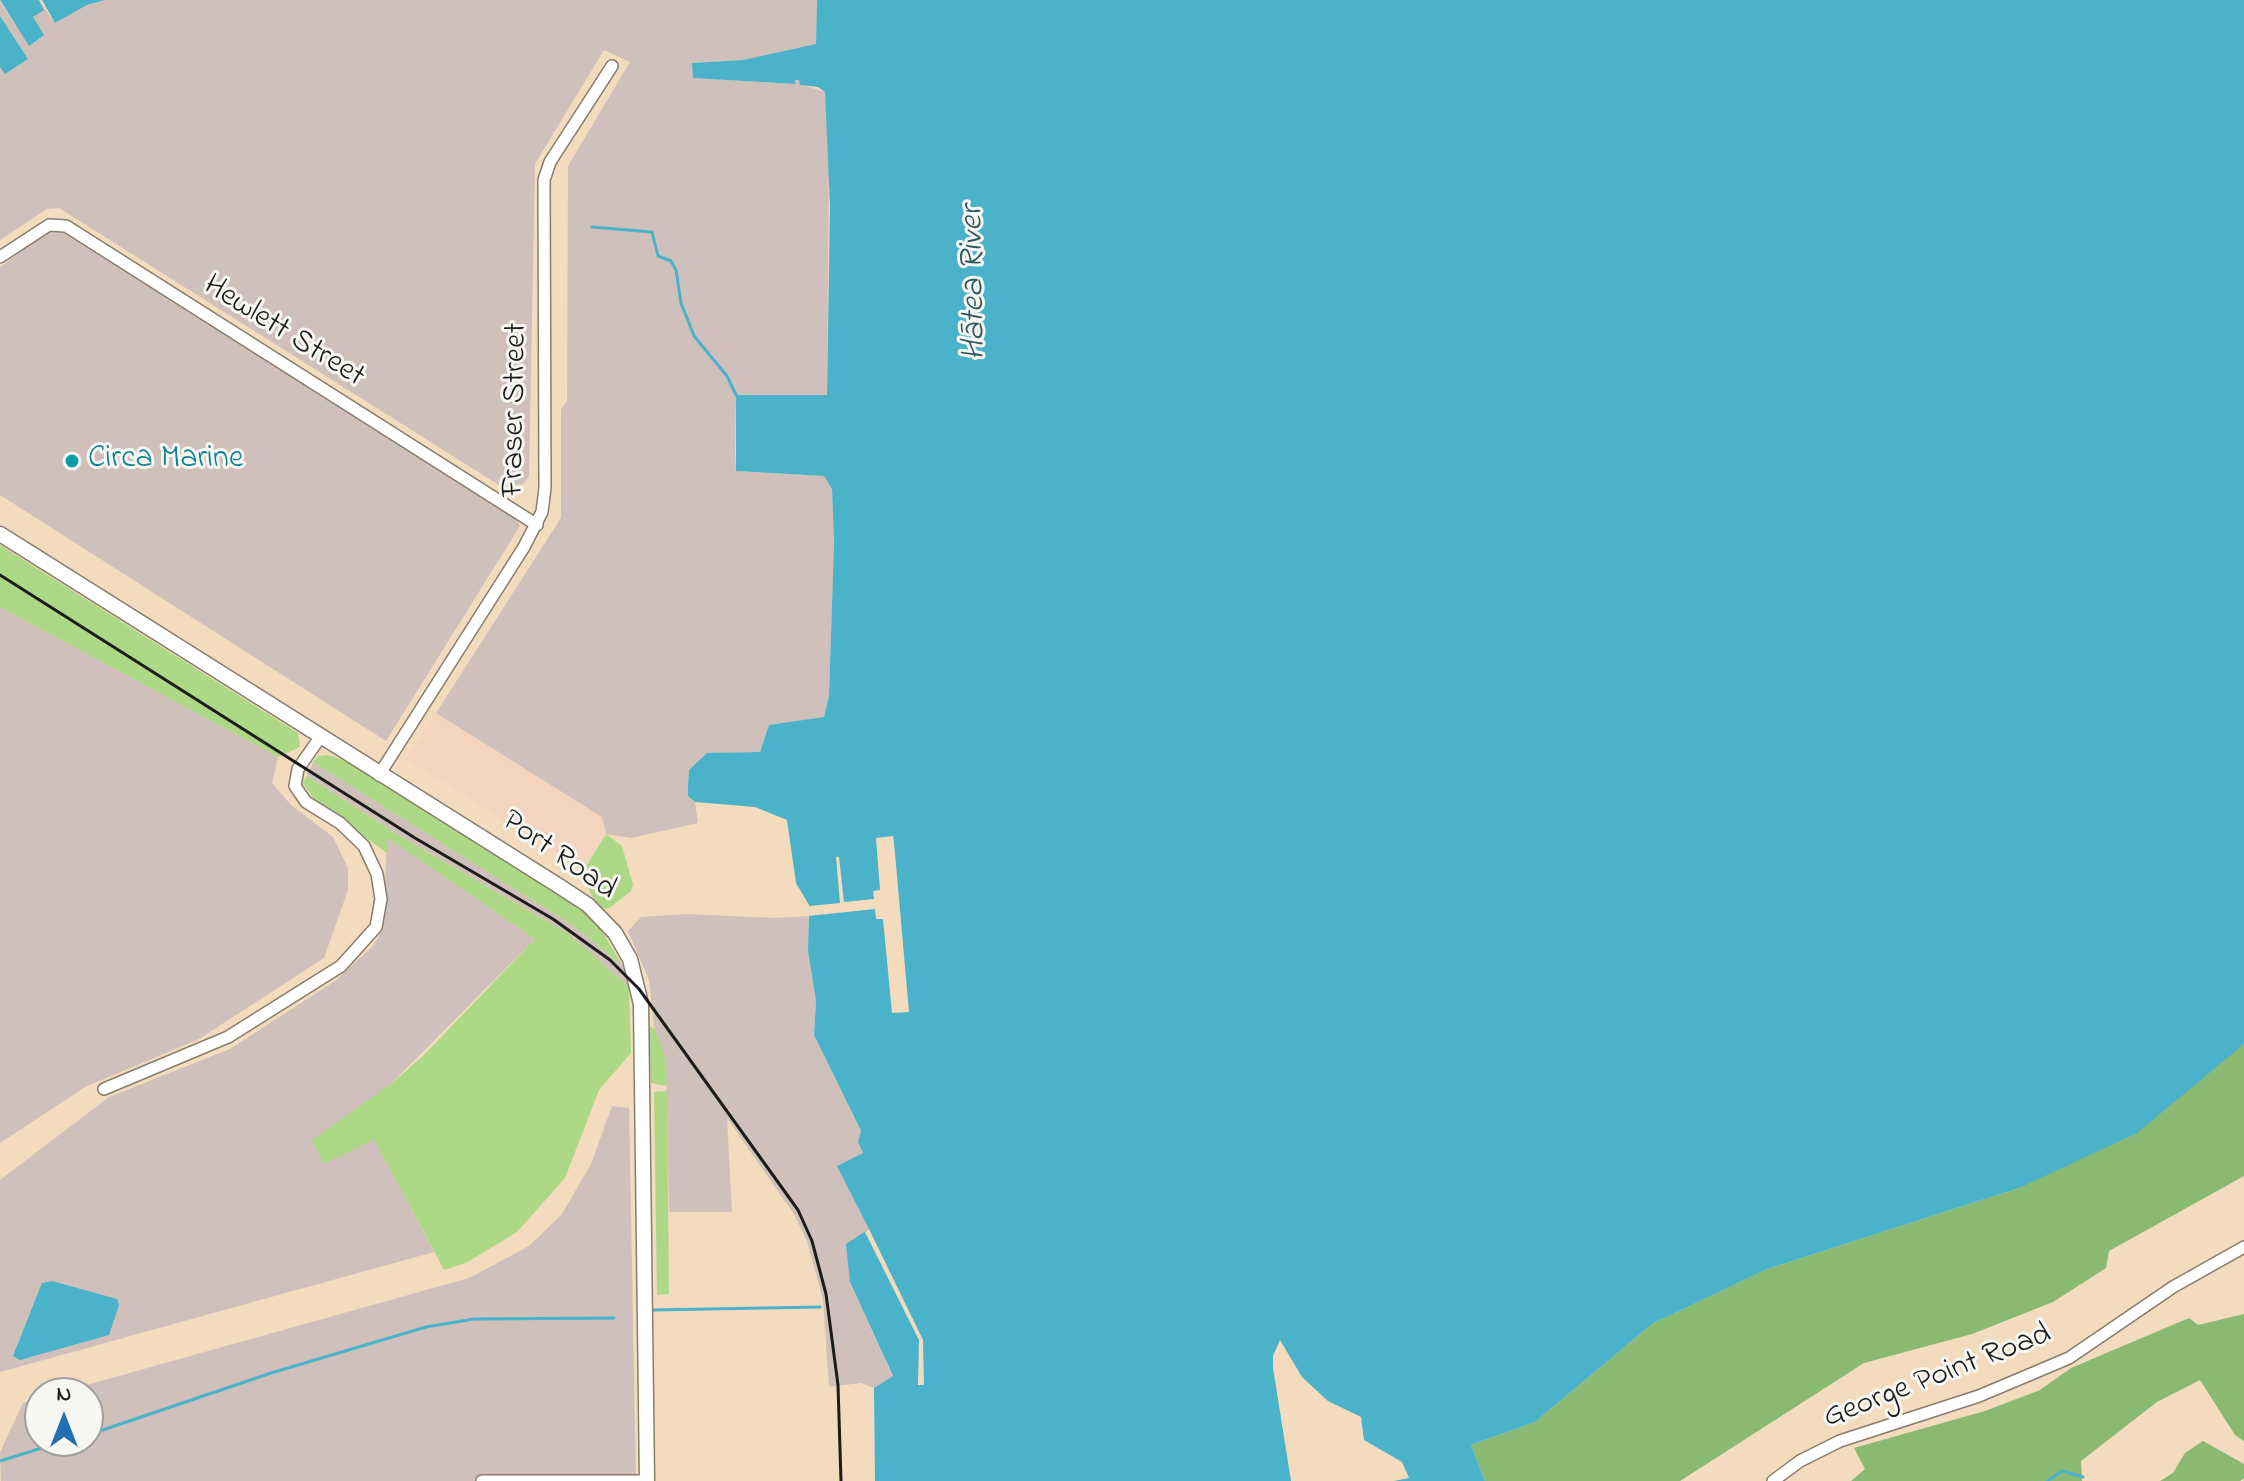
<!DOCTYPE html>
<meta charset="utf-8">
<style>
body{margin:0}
#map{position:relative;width:2244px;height:1481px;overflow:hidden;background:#f3dbbe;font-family:"Indie Flower",sans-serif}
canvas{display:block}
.north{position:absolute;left:24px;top:1377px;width:80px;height:80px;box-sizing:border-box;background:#f6f6f2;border:2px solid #9f9f9c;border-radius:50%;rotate:0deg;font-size:22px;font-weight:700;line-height:32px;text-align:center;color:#1c1c1c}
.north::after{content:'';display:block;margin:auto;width:28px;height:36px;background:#1f6fb2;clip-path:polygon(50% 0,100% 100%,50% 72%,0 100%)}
</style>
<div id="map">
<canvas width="2244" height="1481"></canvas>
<div class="north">N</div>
</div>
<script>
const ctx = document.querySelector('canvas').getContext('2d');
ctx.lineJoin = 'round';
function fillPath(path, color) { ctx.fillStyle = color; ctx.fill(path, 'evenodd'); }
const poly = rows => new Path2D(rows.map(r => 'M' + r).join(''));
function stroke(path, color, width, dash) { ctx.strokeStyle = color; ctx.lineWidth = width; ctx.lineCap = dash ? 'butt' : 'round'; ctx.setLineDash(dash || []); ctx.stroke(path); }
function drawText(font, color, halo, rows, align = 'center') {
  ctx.font = font + ' "Indie Flower",sans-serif'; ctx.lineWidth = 6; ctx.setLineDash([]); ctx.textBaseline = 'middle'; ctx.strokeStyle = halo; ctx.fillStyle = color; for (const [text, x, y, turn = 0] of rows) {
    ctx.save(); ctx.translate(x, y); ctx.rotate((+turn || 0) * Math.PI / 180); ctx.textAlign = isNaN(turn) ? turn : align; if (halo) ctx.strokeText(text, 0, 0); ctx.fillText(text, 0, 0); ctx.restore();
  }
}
fillPath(poly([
 [436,713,603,817,606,834,584,870,406,759]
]), '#f3d4bf');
fillPath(poly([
 [39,0,55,23,87,5,105,0,817,0,816,44,744,60,693,63,693,78,794,84,795,80,800,80,800,84,825,92,829,159,827,395,736,396,735,454,736,471,824,476,832,489,834,542,829,696,824,718,769,725,760,752,707,754,689,770,688,796,695,802,698,823,631,838,606,834,602,817,436,713,561,518,561,409,567,401,568,166,630,62,604,50,535,164,529,476,523,484,502,487,59,208,47,209,0,240,0,67,5,73,28,59,0,16,0,2,16,26,44,9],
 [50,230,59,230,515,518,520,526,386,741,0,495,0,267],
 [0,607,278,757,272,783,291,805,333,837,348,868,348,890,324,958,199,1039,85,1087,0,1143],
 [313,762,575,927,623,966,629,987,569,934,403,838,307,776],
 [387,837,535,939,392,1083,374,1138,434,1252,0,1372,0,1180,109,1097,230,1049,335,981,373,946,383,929],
 [687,914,774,918,808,916,808,951,816,1001,814,1035,861,1132,863,1153,838,1167,869,1229,850,1282,893,1377,874,1388,861,1383,829,1387,823,1300,807,1241,794,1214,727,1118,732,1212,669,1212,666,1060,655,1034,649,980,628,931,641,917],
 [612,1106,629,1108,636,1481,1,1481,0,1452,23,1403,40,1398,40,1441,88,1441,88,1393,58,1393,469,1278,529,1246,562,1214,591,1164]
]), '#cfc0bb');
fillPath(poly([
 [0,545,298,733,300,747,278,757,0,607],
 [329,755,351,763,575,905,595,920,623,966,575,927,313,762,318,756],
 [307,776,403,838,569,934,629,987,631,1053,599,1090,565,1178,517,1232,466,1263,444,1270,374,1139,324,1164,312,1140,392,1083,424,1055,535,939,388,838,387,853,316,802,303,783],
 [606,834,622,846,633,885,631,891,608,909,601,907,590,893,584,870],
 [649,1026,655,1029,666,1060,667,1086,651,1083],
 [667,1091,669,1294,657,1295,654,1092]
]), '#add986');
fillPath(poly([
 [2244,1044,2244,1176,2109,1251,2106,1268,2053,1302,1972,1334,1864,1363,1680,1481,1485,1481,1471,1445,1535,1422,1652,1324,1767,1269,2019,1188],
 [2244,1314,2244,1441,2235,1435,2200,1380,2157,1402,2081,1461,2082,1481,1851,1481,1865,1469,1854,1448,1985,1411,2040,1390,2071,1368,2189,1318,2198,1325],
 [2203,1441,2244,1464,2244,1478,2240,1481,2160,1481,2173,1473,2185,1453]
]), '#8ab973');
fillPath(poly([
 [0,0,39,0,44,10,33,17,44,35,29,46],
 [42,0,105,0,87,5,55,23],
 [817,0,2244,0,2244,1044,2137,1133,2019,1188,1767,1269,1652,1324,1535,1422,1471,1445,1485,1481,1394,1481,1409,1478,1402,1462,1364,1440,1361,1417,1328,1401,1302,1377,1280,1340,1273,1356,1273,1368,1291,1481,875,1481,874,1388,893,1376,850,1282,846,1244,869,1229,837,1166,863,1153,858,1142,861,1131,814,1035,816,1001,808,951,809,905,796,883,787,820,755,807,695,802,688,796,688,787,689,770,707,753,760,752,769,725,824,717,829,696,834,542,832,489,824,476,736,471,736,395,827,395,830,206,825,92,818,87,800,85,799,80,795,80,795,84,693,78,692,63,743,60,816,44],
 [0,16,28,59,5,74,0,67],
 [52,1281,117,1299,119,1305,109,1335,20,1360,13,1356,42,1283]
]), '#4ab2c9');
fillPath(poly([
 [893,836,894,842,909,1012,892,1013,883,919,876,919,875,909,808,916,809,906,840,903,836,857,839,857,844,902,874,899,873,891,880,890,876,838],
 [869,1229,923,1340,924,1385,918,1385,919,1340,865,1232]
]), '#f3dbbe');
stroke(poly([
 [592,227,652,232,658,256,671,261,676,270,681,303,694,336,727,376,736,395],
 [653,1310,820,1307],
 [88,1435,271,1373,426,1327,474,1319,614,1318],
 [0,1461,64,1441],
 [2047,1481,2062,1471,2083,1477]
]), '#4ab2c9', 3);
const minor = poly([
 [0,257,49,225,66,226,537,525],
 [379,775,524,547,542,512,545,488,544,180,550,162,612,66],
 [104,1089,228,1037,341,966,376,927,381,899,377,874,364,846,340,823,306,802,295,786,298,769,321,736],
 [482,1481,647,1481],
 [1773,1481,1800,1461,1840,1441,1979,1396,2069,1358,2173,1287,2244,1247]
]);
const secondary = poly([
 [0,534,559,886,588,905,615,933,630,959,641,1004,647,1481]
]);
stroke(minor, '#887c6d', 14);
stroke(secondary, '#887c6d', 17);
stroke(minor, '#fff', 11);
stroke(secondary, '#fff', 14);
stroke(poly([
 [0,575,415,838,553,919,610,960,639,989,798,1210,812,1241,826,1294,838,1385,841,1481]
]), '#1c1c1c', 3);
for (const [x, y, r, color] of [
 [72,461,8,"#0f9aa8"]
]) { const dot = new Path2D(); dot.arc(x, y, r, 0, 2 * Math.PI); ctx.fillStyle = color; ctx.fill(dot); stroke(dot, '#f6f6f2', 3); }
drawText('32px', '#1c1c1c', '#f6f6f2', [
 ["Hewlett Street",283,333,32],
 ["Fraser Street",517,410,-89],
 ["Port Road",558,857,35],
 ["George Point Road",1938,1378,-21]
]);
drawText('32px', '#0d838f', '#f6f6f2', [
 ["Circa Marine",88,461]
], 'left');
drawText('italic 34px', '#2e5861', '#f6f6f2', [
 ["Hātea River",976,283,-91]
]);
</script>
